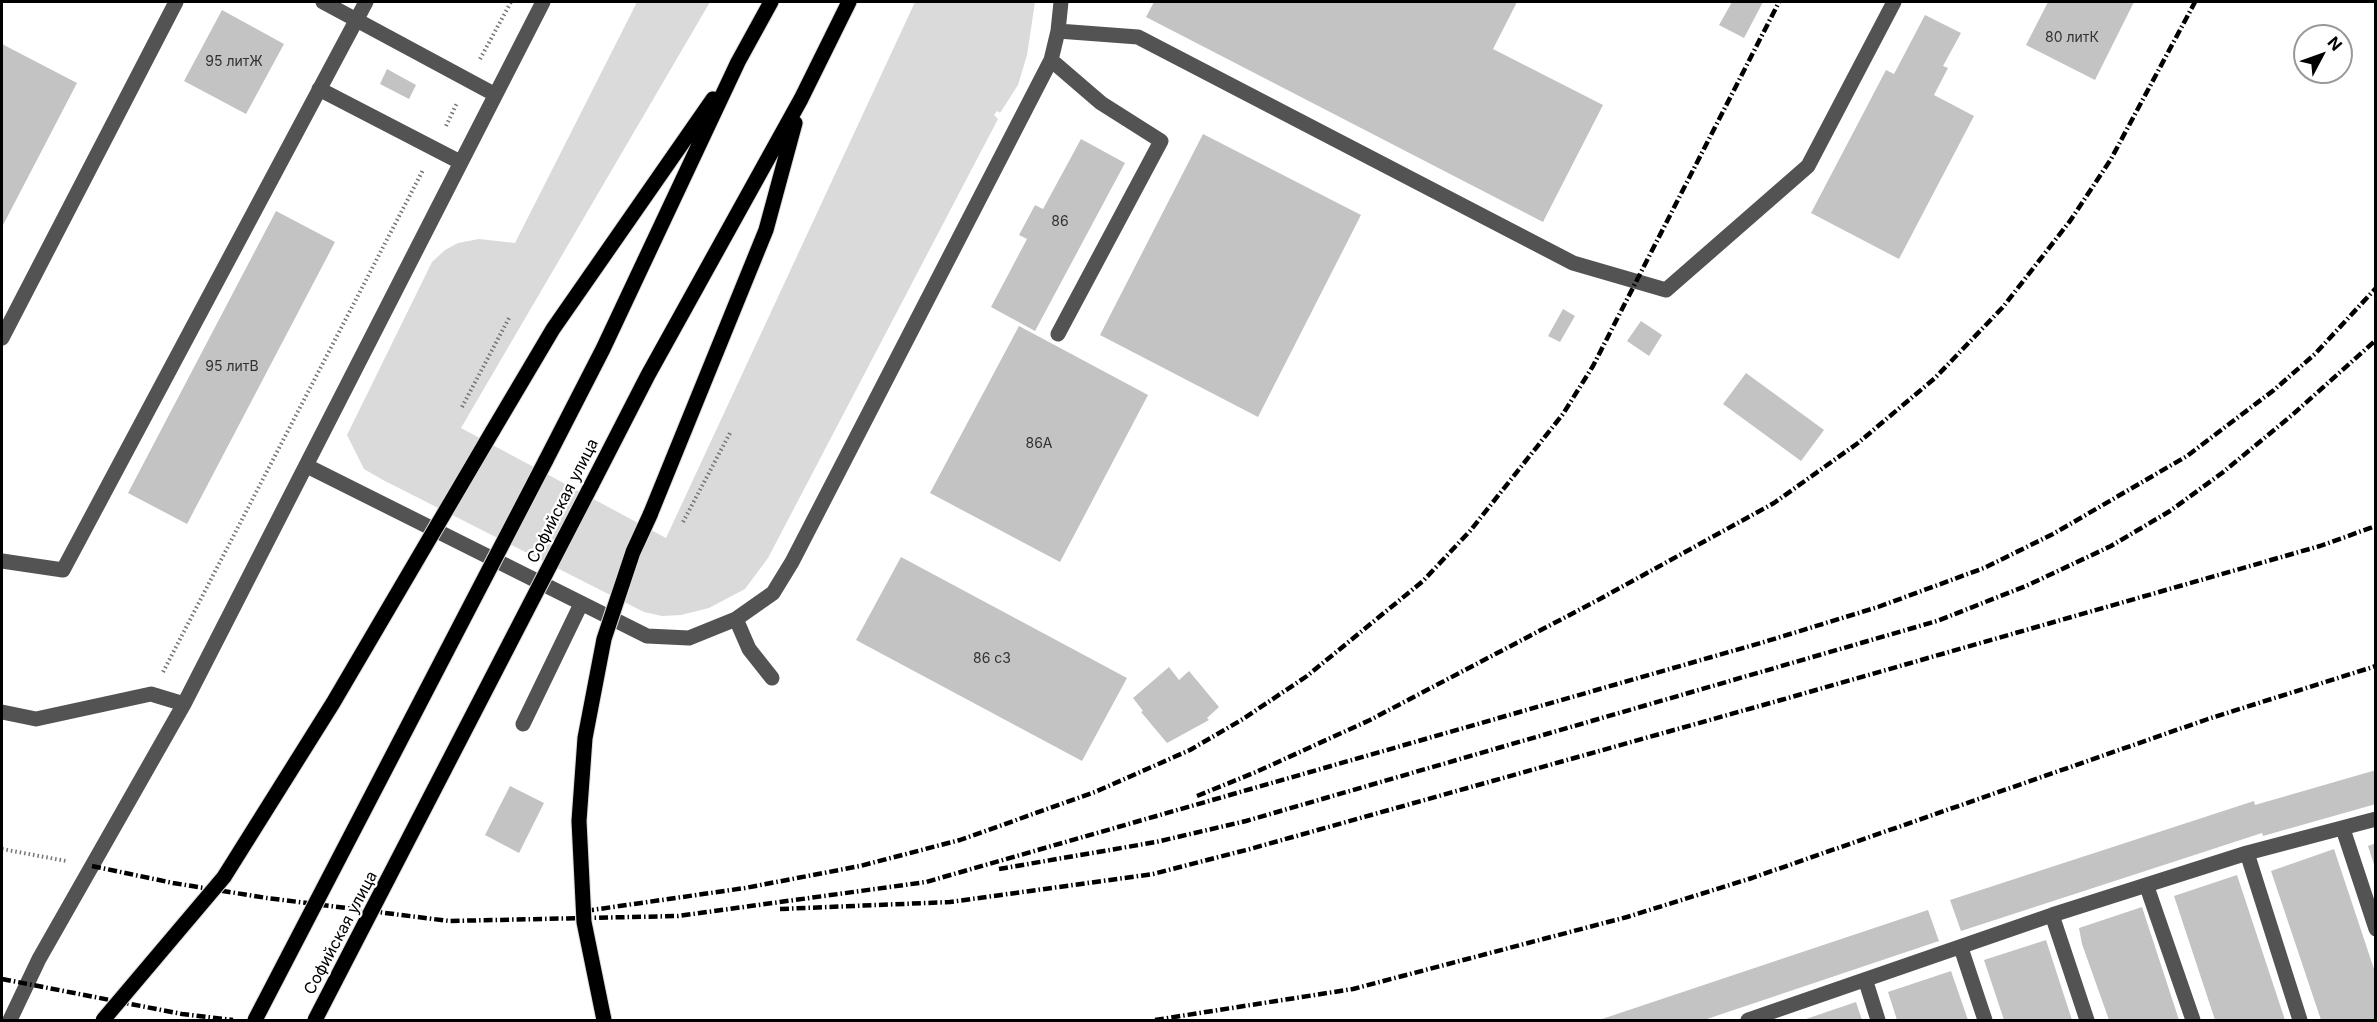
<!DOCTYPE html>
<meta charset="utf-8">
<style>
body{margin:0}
#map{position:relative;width:2377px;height:1022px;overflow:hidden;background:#fff;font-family:Inter,sans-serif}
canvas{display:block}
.frame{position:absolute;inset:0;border:3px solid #000;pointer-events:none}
.north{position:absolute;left:2293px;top:24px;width:60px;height:60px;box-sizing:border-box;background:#fff;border:2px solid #999;border-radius:50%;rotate:49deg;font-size:16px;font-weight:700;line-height:24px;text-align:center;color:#000}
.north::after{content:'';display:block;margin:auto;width:21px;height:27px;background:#000;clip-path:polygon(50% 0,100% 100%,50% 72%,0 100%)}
</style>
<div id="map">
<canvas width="2377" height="1022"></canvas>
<div class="frame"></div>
<div class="north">N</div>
</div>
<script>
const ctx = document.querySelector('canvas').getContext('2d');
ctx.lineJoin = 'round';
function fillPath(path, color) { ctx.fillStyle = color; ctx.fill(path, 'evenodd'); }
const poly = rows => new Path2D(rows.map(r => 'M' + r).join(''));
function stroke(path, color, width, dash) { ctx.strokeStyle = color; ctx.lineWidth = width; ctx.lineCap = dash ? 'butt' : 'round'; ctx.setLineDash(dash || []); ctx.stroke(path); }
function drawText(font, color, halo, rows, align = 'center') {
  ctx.font = font + ' Inter,sans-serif'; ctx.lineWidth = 4.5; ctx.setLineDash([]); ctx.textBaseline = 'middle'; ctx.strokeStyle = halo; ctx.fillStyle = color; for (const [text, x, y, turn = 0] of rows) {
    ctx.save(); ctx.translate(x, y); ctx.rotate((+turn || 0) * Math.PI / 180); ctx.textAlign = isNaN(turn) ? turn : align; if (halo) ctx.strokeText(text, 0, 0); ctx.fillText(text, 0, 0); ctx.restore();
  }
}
fillPath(poly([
 [637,2,710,2,461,428,666,538,915,2,1035,2,1027,55,1018,85,1000,113,997,111,994,115,998,119,768,558,745,589,709,608,681,615,662,616,644,612,383,480,364,469,347,435,432,262,445,250,458,243,479,239,515,243]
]), '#dadada');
fillPath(poly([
 [1154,2,1517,2,1493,49,1603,105,1543,222,1146,17],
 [1732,2,1763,2,1744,38,1719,25],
 [2048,2,2134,2,2095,80,2026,45],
 [222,10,284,44,246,114,184,81],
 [1925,15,1961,33,1943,66,1948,68,1934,95,1974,116,1899,259,1811,213,1886,70,1894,74],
 [2,44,77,83,2,227],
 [387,69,416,85,409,99,380,84],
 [1203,134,1361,215,1258,417,1100,335],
 [1081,139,1125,163,1035,331,991,307,1027,239,1019,235,1035,205,1043,209],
 [276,211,335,242,187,524,128,493],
 [1563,309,1575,316,1560,342,1548,336],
 [1641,321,1662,335,1649,356,1627,341],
 [1019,326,1148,395,1060,562,930,493],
 [1746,373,1824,430,1801,461,1723,404],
 [901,557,1127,678,1082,761,856,640],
 [1169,667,1179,680,1189,671,1219,707,1207,718,1209,720,1167,743,1141,712,1143,711,1133,698],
 [2376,770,2376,804,2263,836,2262,833,1961,931,1950,900,2254,801,2255,805],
 [510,786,544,803,519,853,485,835],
 [2376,843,2376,868,2375,868,2368,846],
 [2334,849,2376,975,2376,1020,2321,1020,2271,871],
 [2237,875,2285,1020,2215,1020,2174,896],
 [2142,907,2179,1020,2109,1020,2082,944,2079,928],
 [1928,910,1939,941,1704,1020,1599,1020],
 [2046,940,2072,1020,2004,1020,1984,960],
 [1951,971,1968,1020,1897,1020,1888,992],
 [1856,1002,1862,1020,1803,1020]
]), '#c3c3c3');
const major = poly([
 [492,432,553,329,713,99],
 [545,462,603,349,738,62,771,2],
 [591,486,648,375,801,99,849,2],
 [650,515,766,230,795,123]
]);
stroke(major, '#dbdbdb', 17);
stroke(poly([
 [480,59,511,2],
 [446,126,457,103],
 [462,407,509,318],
 [683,522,730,433],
 [163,672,423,170],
 [2,849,66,861]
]), '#757575', 4, [1.5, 3]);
stroke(poly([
 [323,2,494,94],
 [1058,31,1138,37,1573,263,1666,290,1808,166,1894,2],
 [1051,60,1101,103,1161,141,1058,334],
 [319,89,460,162],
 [2,338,176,2],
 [307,466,647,636,689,638,736,619,773,593,792,562,1051,60,1058,31,1061,2],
 [2,561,63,570,366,2],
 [736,619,749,649,772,678],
 [2,712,36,719,151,694,184,704],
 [523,724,581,604],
 [2343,829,2376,929],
 [2247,853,2300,1020],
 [2147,887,2193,1020],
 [2052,915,2087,1020],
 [1961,948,1985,1020],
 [1866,982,1878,1020],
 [10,1020,39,959,184,704,543,2],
 [1748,1020,2052,915,2247,853,2376,819]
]), '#535353', 15);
stroke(major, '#000', 15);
stroke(poly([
 [1197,796,1256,772,1370,720,1598,600,1774,503,1858,443,1935,378,2003,307,2070,221,2111,159,2195,2],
 [92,866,173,883,267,898,449,921,678,916,926,882,1764,642,1878,607,1984,568,2053,534,2187,456,2274,390,2315,354,2376,288],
 [999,869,1156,842,1246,821,1937,621,2026,586,2111,546,2170,511,2222,473,2291,416,2376,340],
 [780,909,950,902,1153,874,1250,849,1781,700,2320,546,2376,526],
 [585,911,745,888,860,866,960,840,1095,792,1190,750,1243,719,1307,676,1423,581,1470,531,1563,414,1593,366,1779,2],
 [2,979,182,1014,233,1020],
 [1155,1020,1353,989,1627,917,1752,878,2208,719,2376,666]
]), '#000', 4.5, [9, 3, 1.5, 3]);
const majorBridge = poly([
 [103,1020,224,877,333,703,492,432],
 [255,1020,545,462],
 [315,1020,591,486],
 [604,1020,584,922,579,821,585,738,604,639,633,552,650,515]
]);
stroke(majorBridge, '#dbdbdb', 17, []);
stroke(majorBridge, '#000', 15);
drawText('14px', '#313131', null, [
 ["80 литК",2072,38],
 ["95 литЖ",234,62],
 ["86",1060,222],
 ["95 литВ",232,367],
 ["86А",1039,444],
 ["86 с3",992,659]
]);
drawText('16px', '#000', '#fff', [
 ["Софийская улица",563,501,-63],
 ["Софийская улица",341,933,-62]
]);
</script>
